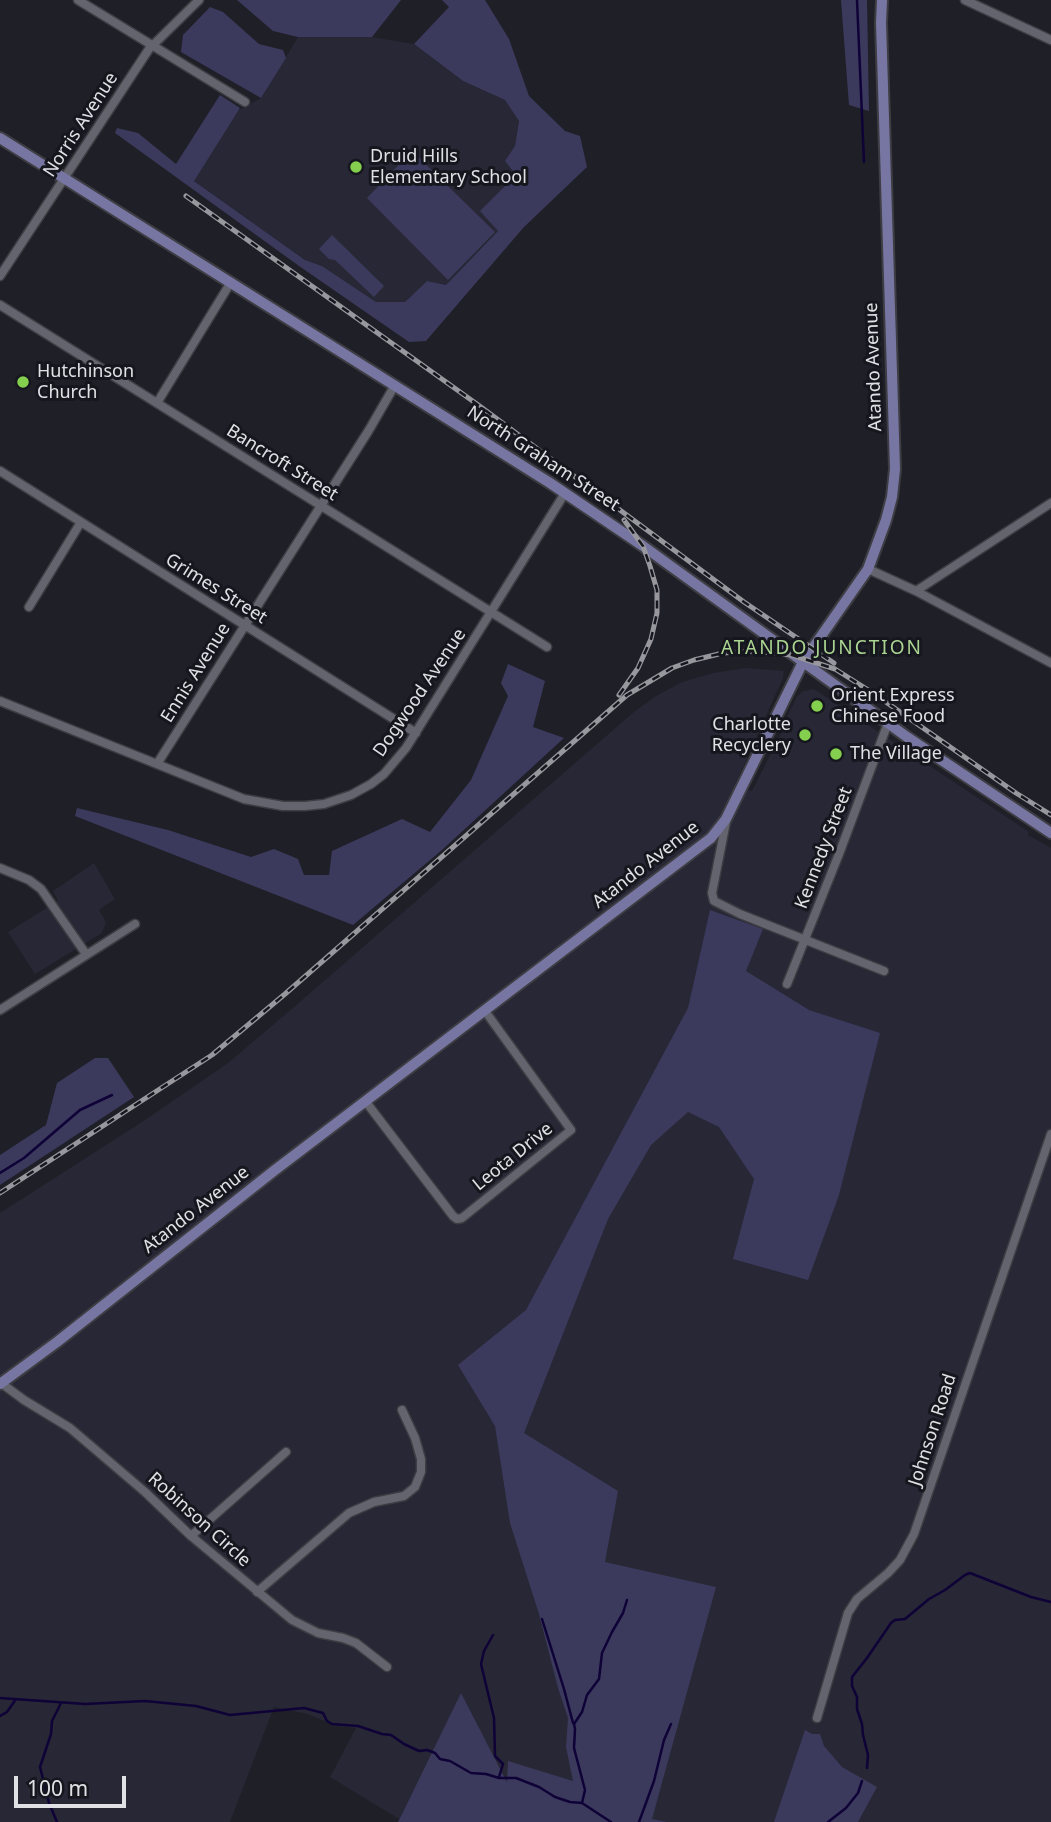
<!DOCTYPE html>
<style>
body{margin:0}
#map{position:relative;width:1051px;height:1822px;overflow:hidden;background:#1f1f27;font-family:"Noto Sans",sans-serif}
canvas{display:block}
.scale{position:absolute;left:14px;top:1776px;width:112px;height:32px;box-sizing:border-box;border:4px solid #e0e0e5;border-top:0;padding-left:9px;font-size:21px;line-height:24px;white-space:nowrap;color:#e0e0e5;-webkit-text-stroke:5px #16161e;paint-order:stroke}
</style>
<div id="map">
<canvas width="1051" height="1822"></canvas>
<div class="scale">100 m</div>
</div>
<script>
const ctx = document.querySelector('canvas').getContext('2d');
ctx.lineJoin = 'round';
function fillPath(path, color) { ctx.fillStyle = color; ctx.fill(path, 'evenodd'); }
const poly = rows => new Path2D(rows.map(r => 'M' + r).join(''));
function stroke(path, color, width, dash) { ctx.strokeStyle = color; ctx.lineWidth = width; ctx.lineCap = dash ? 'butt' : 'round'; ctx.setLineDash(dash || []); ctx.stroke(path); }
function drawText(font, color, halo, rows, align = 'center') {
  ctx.font = font + ' "Noto Sans",sans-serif'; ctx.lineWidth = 6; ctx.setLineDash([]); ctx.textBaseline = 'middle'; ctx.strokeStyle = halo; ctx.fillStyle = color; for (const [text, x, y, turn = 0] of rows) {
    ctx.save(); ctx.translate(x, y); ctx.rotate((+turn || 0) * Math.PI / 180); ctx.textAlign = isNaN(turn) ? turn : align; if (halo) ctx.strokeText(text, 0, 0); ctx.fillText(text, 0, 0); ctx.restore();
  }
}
fillPath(poly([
 [298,37,372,37,414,44,463,81,505,100,519,121,515,146,516,175,498,231,446,285,427,281,405,302,376,302,322,266,305,260,193,180,239,110,261,98],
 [746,668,784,671,783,678,735,785,752,791,789,718,787,717,796,698,803,691,814,689,1029,832,1028,835,1051,848,1051,1822,646,1822,508,1783,461,1694,399,1819,330,1777,356,1728,337,1726,307,1714,274,1707,230,1822,0,1822,0,1213,145,1120,228,1063,294,1007,635,711,656,696,682,682,713,673],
 [94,863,115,899,99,910,106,922,102,933,35,974,8,932,58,901,53,891]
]), '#272735');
fillPath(poly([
 [237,0,401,0,372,37,298,37,273,31],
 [442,0,485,0,509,39,529,96,565,131,580,136,587,167,524,227,426,341,409,342,299,266,115,133,117,128,138,133,176,164,220,95,240,108,194,181,305,260,322,266,376,302,405,302,427,281,446,285,498,231,480,211,516,175,505,161,515,146,519,121,505,100,463,81,414,44,449,7],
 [841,0,867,0,869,111,849,105],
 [210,7,223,12,259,44,283,50,286,58,261,98,181,52,183,35],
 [412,151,495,232,448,280,367,198],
 [332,235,384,286,374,297,335,260,329,259,319,249],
 [508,664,545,681,533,727,564,738,442,850,353,925,75,816,77,808,168,830,251,857,274,849,298,859,304,875,329,875,332,851,402,819,430,832,471,780,508,696,501,683],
 [710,910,763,929,746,971,809,1010,880,1033,839,1195,808,1280,733,1259,754,1179,719,1127,688,1112,651,1145,608,1219,524,1433,618,1491,605,1562,716,1587,652,1819,667,1822,398,1822,461,1693,507,1782,508,1761,573,1781,566,1747,568,1718,558,1688,539,1614,510,1523,495,1426,458,1365,526,1310,688,1008],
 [95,1058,108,1058,134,1097,0,1185,0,1155,46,1125,57,1083],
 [805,1730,812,1734,820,1734,824,1746,842,1767,877,1787,858,1822,774,1822]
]), '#3b3a5d');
stroke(poly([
 [857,0,864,162],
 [0,1173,24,1158,80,1110,112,1095],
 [542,1619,564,1689,573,1723],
 [493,1635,484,1651,481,1664,494,1718,495,1756,503,1764,499,1777],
 [0,1698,85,1704,145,1701,196,1706,230,1715,304,1708,323,1713,327,1721,332,1724,358,1726,382,1734,391,1735,404,1744,419,1751,427,1750,435,1753,440,1759,450,1761,471,1773,486,1774,499,1778,516,1778,539,1787,555,1797,570,1802,582,1803,611,1822],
 [0,1716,7,1712,16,1699],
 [867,1768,868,1755,863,1735,862,1724,857,1709,857,1697,852,1686,852,1677,867,1658,891,1623,895,1620,905,1619,929,1599,945,1590,965,1575,970,1573,1031,1597,1051,1602],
 [582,1803,585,1790,574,1748,575,1729,574,1724,582,1712,587,1695,599,1679,602,1653,612,1632,623,1613,627,1600],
 [57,1822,49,1803,40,1767,51,1734,52,1721,61,1703],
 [639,1822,654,1781,664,1740,671,1724],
 [828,1822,846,1808,858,1793,862,1781]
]), '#0f0237', 2.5);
const minor = poly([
 [78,0,245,102],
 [965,0,1051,40],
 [0,276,149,49,199,0],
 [0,305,547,647],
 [157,403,231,282],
 [0,471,416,733],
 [868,569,916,591,1051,503],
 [916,591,1051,663],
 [29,607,81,522],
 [0,701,244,799,283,806,305,806,324,804,351,795,371,784,384,774,406,748,565,493],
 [157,764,369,430,395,385],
 [726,822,712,893,714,901,740,914,884,971],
 [0,868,29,880,41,889,86,954],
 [787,984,839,854,888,723],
 [0,1010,135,924],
 [366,1102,453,1216,457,1219,462,1218,571,1130,485,1011],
 [1,1383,24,1400,70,1428,145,1492,191,1536,292,1620,318,1633,343,1638,356,1643,387,1667],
 [191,1536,286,1452],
 [257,1592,349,1513,374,1502,404,1496,415,1487,421,1472,421,1459,415,1438,402,1410],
 [817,1718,848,1613,857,1599,888,1573,900,1560,914,1534,1051,1134]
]);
const major = poly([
 [0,138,550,483,643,546,907,737,1051,833],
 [0,1384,57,1342,275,1170,711,838,726,819,803,662,868,569,886,520,892,497,895,469,881,23,882,0]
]);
stroke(minor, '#3d3d43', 11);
stroke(major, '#3d3d43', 14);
stroke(minor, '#64646e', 8);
stroke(major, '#7776a2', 10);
const rail = poly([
 [186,196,481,407,744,602,834,663],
 [619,695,638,668,651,639,657,613,657,590,650,566,643,546,624,520],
 [0,1193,212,1055,285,994,627,695,672,668,694,660,723,653,753,651,792,655,835,669,873,693,1016,793,1051,815]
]);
stroke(rail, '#97979d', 5);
stroke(rail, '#16161e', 2.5, [8]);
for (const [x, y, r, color] of [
 [356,167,7,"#84d04e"],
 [23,382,7,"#84d04e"],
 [817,706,7,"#84d04e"],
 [805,735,7,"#84d04e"],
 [836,754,7,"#84d04e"]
]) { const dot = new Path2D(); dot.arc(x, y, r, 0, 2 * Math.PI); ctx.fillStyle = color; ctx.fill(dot); stroke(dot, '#16161e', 2.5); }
drawText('18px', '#e0e0e5', '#16161e', [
 ["Norris Avenue",81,125,-57],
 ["Atando Avenue",874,367,-92],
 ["North Graham Street",543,459,33],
 ["Bancroft Street",282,463,32],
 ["Grimes Street",216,589,32],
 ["Ennis Avenue",196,673,-58],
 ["Dogwood Avenue",420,693,-56],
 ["Kennedy Street",824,848,-69],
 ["Atando Avenue",646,865,-38],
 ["Leota Drive",513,1157,-39],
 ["Atando Avenue",196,1210,-38],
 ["Johnson Road",933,1430,-72],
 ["Robinson Circle",199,1520,42]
]);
drawText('18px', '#e0e0e5', '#16161e', [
 ["Druid Hills",370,157],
 ["Elementary School",370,178],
 ["Hutchinson",37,372],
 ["Church",37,393],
 ["Orient Express",831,696],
 ["Chinese Food",831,717],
 ["Charlotte",791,725,"right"],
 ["Recyclery",791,746,"right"],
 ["The Village",850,754]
], 'left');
ctx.letterSpacing = '2px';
drawText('19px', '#aad492', '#16161e', [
 ["ATANDO JUNCTION",822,649]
]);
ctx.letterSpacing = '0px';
</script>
